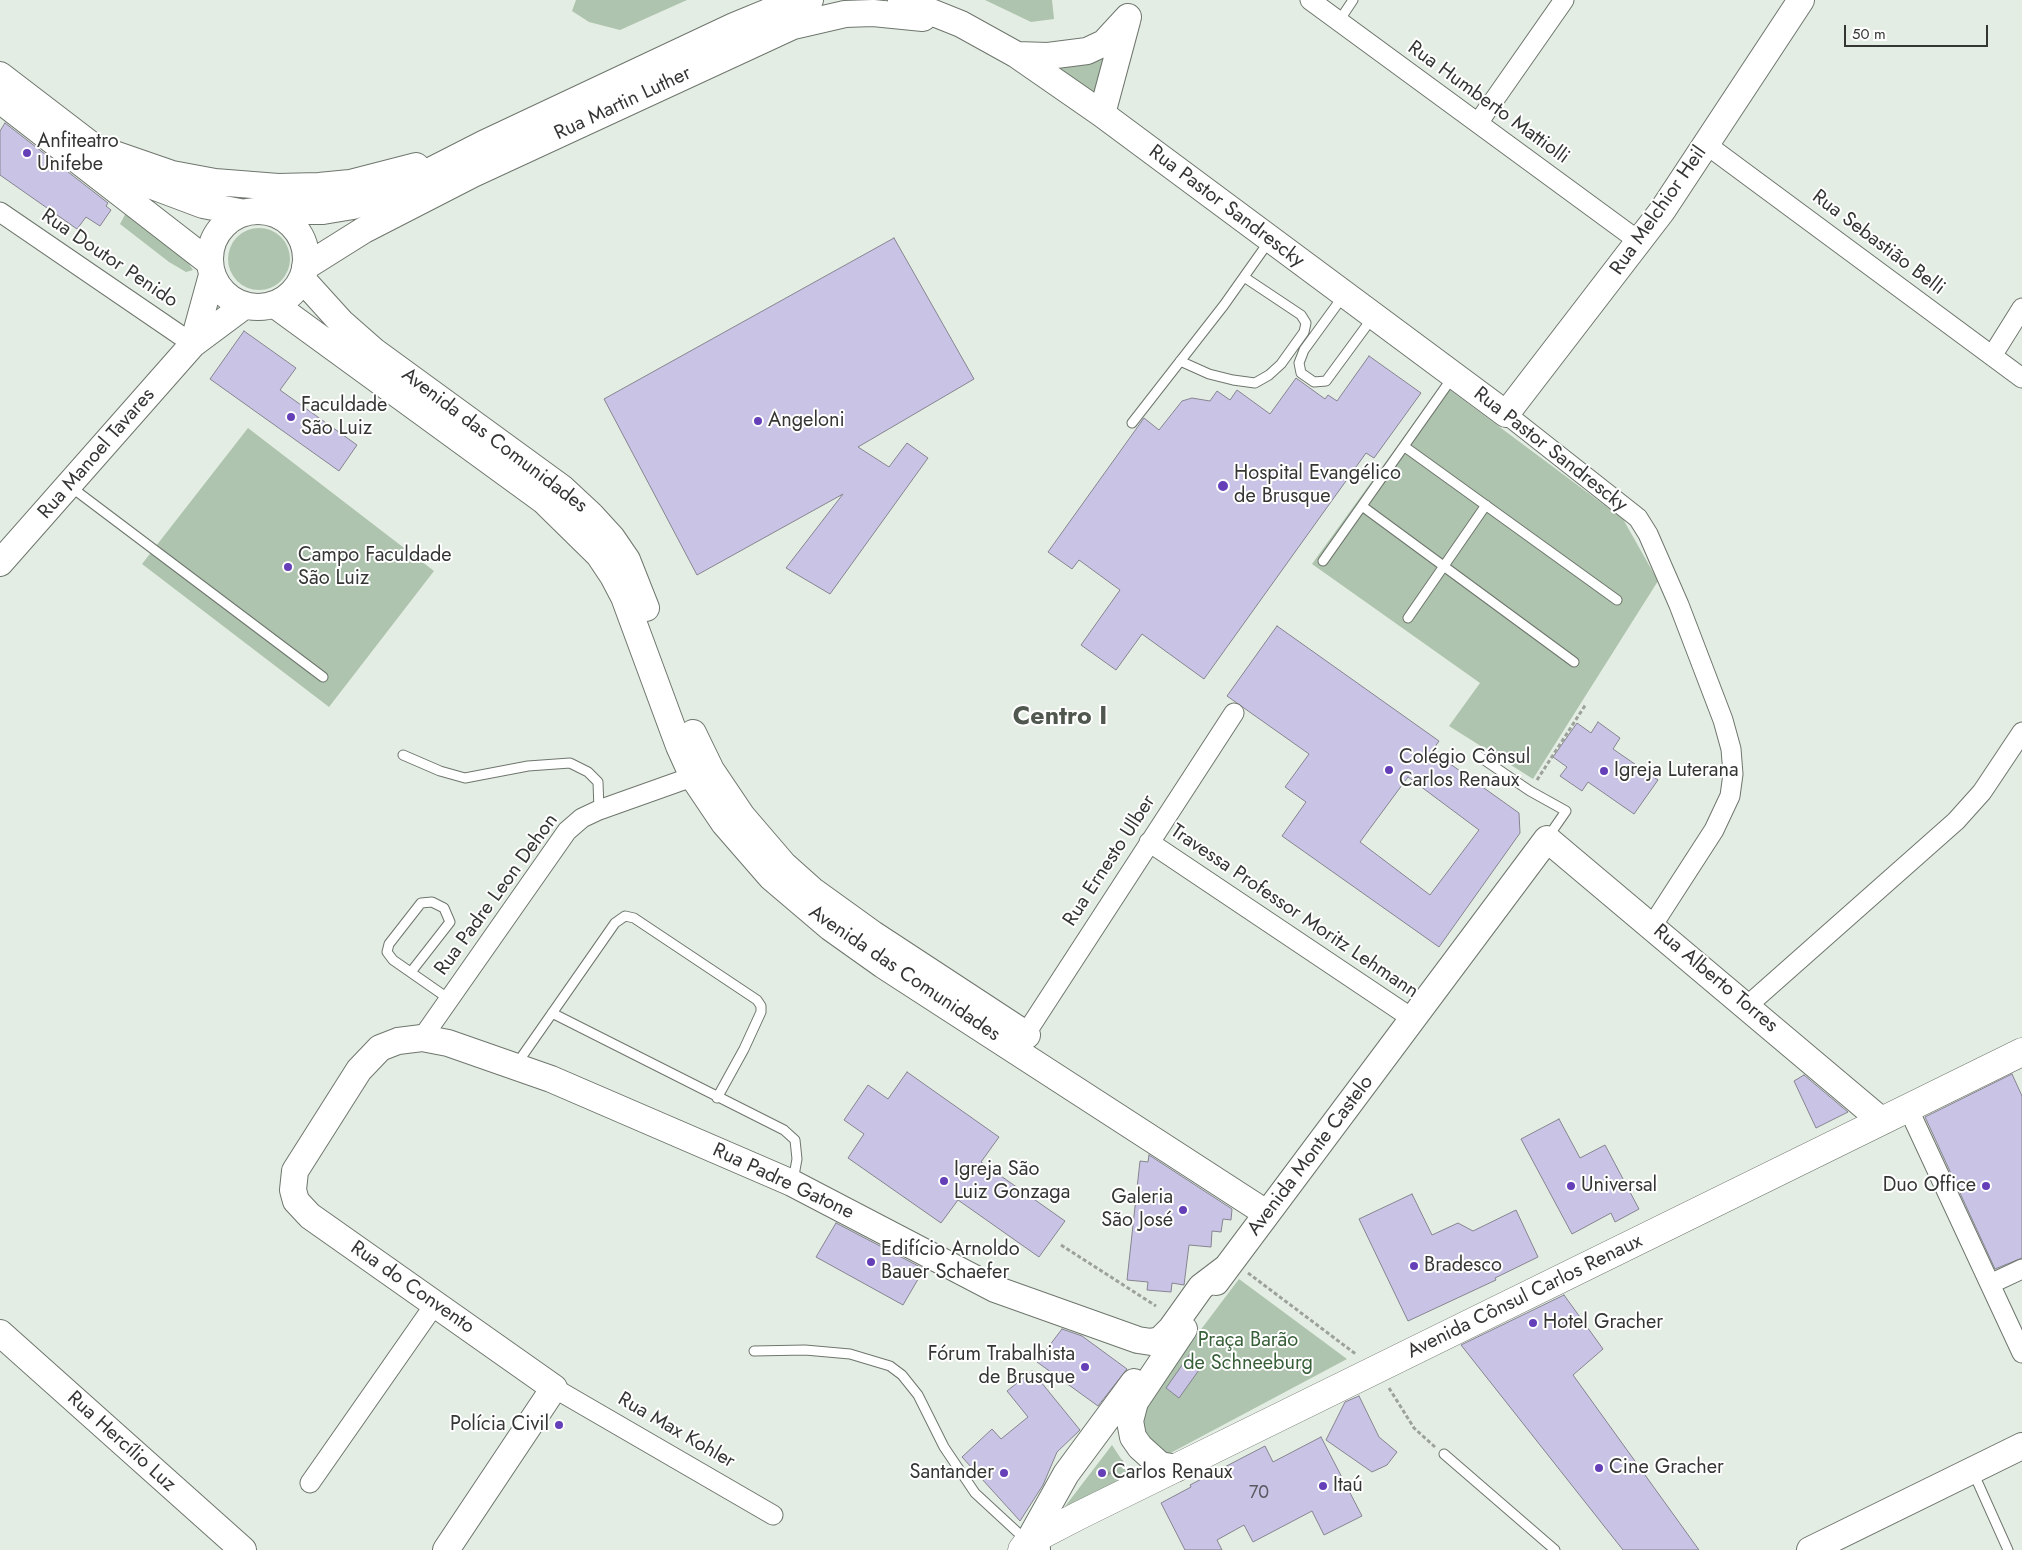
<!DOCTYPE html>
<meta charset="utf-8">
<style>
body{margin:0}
#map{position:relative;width:2022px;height:1550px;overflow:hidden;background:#e4ede3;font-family:Jost,sans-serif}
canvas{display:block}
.scale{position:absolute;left:1844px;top:25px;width:144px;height:22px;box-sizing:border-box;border:2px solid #333633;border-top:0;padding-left:6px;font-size:15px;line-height:18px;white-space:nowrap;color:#333633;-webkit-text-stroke:4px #fff;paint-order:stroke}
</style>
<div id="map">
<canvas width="2022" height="1550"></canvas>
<div class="scale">50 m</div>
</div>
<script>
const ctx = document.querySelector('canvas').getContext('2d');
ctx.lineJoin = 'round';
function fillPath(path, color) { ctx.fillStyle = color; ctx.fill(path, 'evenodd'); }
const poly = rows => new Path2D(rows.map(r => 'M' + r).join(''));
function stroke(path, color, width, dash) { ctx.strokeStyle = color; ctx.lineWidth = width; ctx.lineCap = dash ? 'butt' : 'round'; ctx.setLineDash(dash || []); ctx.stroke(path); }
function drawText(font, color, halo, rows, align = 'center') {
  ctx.font = font + ' Jost,sans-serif'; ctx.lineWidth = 4; ctx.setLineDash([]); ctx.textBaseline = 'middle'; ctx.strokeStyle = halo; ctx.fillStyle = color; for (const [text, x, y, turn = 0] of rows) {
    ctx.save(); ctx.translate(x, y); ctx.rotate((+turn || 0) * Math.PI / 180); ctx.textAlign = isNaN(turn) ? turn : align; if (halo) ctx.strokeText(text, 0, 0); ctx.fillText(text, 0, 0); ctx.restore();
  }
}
fillPath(poly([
 [576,0,687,0,620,30,589,22,572,11],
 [985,0,1052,0,1054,19,1031,22],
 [1108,52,1097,101,1048,67],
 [128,209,184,256,193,270,186,272,169,262,120,224],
 '228 259a31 31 0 1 1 62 0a31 31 0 1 1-62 0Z',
 [1442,384,1623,519,1658,581,1533,779,1449,726,1480,683,1312,564],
 [248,428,434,571,329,707,142,564],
 [1239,1279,1347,1359,1163,1457,1141,1424,1144,1405],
 [1112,1445,1133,1477,1060,1513]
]), '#aec4ae');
const building = poly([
 [5,123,108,203,106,206,111,210,100,226,86,217,77,229,0,175,0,131,5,123],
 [894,238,974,379,858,447,889,467,907,443,928,458,830,594,786,568,843,494,697,575,604,399,894,238],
 [244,331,296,368,280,390,357,445,339,471,210,379,244,331],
 [1369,356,1421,393,1374,458,1366,453,1204,679,1142,634,1116,670,1081,645,1120,590,1079,560,1072,569,1048,552,1144,418,1159,430,1182,401,1192,398,1210,401,1217,391,1230,400,1237,390,1270,414,1296,378,1325,399,1328,395,1337,401,1369,356],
 [1277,626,1439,741,1432,751,1519,813,1520,833,1439,947,1282,836,1306,802,1285,787,1309,754,1227,696,1277,626],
 [1408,777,1479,830,1430,895,1360,842,1408,777],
 [1598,722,1620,738,1613,749,1658,780,1634,814,1588,782,1582,791,1560,776,1567,767,1553,757,1577,723,1591,733,1598,722],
 [907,1072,999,1137,981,1162,1065,1221,1039,1257,958,1200,941,1223,848,1158,864,1134,844,1120,868,1085,888,1099,907,1072],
 [2012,1074,2022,1096,2022,1258,1995,1269,1925,1117,2012,1074],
 [1804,1075,1848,1112,1816,1128,1794,1081,1804,1075],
 [1559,1119,1580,1158,1605,1145,1639,1209,1615,1222,1611,1213,1572,1234,1521,1139,1559,1119],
 [1149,1155,1232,1209,1231,1220,1223,1219,1221,1232,1212,1231,1211,1247,1189,1245,1184,1285,1172,1283,1171,1292,1147,1290,1148,1282,1127,1280,1140,1161,1148,1162,1149,1155],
 [1412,1194,1432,1235,1458,1223,1473,1231,1516,1210,1538,1257,1495,1278,1496,1280,1408,1321,1359,1219,1412,1194],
 [836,1223,924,1269,903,1305,816,1257,836,1223],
 [1564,1295,1603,1349,1573,1375,1699,1550,1623,1550,1461,1345,1564,1295],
 [1062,1329,1082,1336,1127,1369,1098,1406,1037,1362,1062,1329],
 [1190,1354,1204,1363,1179,1398,1166,1388,1190,1354],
 [1032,1371,1080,1430,1057,1452,1043,1485,1020,1521,962,1457,992,1429,1001,1439,1028,1417,1007,1391,1032,1371],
 [1359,1396,1379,1437,1397,1452,1387,1465,1372,1472,1326,1440,1345,1402,1359,1396],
 [1321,1437,1362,1516,1324,1535,1312,1511,1253,1542,1244,1525,1217,1540,1222,1550,1185,1550,1161,1503,1191,1487,1190,1485,1265,1446,1273,1462,1321,1437]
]);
fillPath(building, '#c9c4e6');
stroke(building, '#85848f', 1);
const lane = poly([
 [1339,21,1353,0],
 [1344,295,1304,350,1299,363,1301,373,1314,382,1326,381,1373,317],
 [1180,361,1209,374,1233,380,1255,383,1269,375,1281,364,1304,332,1306,323,1301,315,1244,277],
 [1132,423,1224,305,1270,240],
 [1405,447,1617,600],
 [71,487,323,677],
 [1362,506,1574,662],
 [1323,561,1452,378],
 [1408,618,1486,505],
 [403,755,440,771,465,778,528,766,570,763,588,772,598,782,599,810],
 [1477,755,1530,791,1566,811,1548,837],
 [411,972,450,922,444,908,432,902,421,903,389,944,387,952,393,960,449,999],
 [552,1013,784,1130,795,1140,797,1159,793,1181],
 [516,1065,615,923,625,916,634,918,757,1000,761,1006,761,1012,744,1049,717,1098],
 [754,1351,805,1350,850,1354,890,1366,902,1375,918,1395,944,1447,975,1493,1027,1541],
 [1444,1454,1555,1550],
 [1973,1472,2008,1550]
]);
const street = poly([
 [1310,0,1640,242],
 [1478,123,1564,0],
 [1707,145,2022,378],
 [0,212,193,344],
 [1992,356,2022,308],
 [1506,414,1638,518,1648,534,1679,605,1723,720,1731,749,1733,774,1730,796,1714,830,1652,926],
 [1149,842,1413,1019],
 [1747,1006,1956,821,1982,792,2022,732],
 [422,1038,567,831,582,818,599,810,703,773],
 [1019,1044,1234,713],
 [1908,1108,2022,1353],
 [1990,1284,2022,1269],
 [554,1388,773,1515],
 [310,1483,435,1304]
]);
const secondary = poly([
 [901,0,961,24,1017,55,1102,114,1506,414,1662,211,1801,0],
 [1017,55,1048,56,1087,51,1104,43,1128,17],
 [0,75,94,147,147,184,203,205,245,213],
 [0,100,209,262],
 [1102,114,1127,21],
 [94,147,172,174,215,182,278,187,319,186,350,183,416,166],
 [260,211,323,211,353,206,379,197,483,144,734,26,768,12,810,0],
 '210 259a48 48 0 1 1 96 0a48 48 0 1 1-96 0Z',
 [305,267,364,230,473,174,793,26,845,14,873,13,923,18],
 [302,279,341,322,374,351,562,488,591,515,612,538,627,560,646,608],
 [275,305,544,501,599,555,613,576,624,597,679,746,693,777,724,823,771,877,831,928,883,965,1266,1213],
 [193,344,212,275],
 [0,563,193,344,244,306],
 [693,733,711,770,742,816,784,865,812,890,873,934,1027,1035],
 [1216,1282,1547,839,1882,1121],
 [0,1333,243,1550],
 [1177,1468,1160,1465,1140,1447,1133,1437,1130,1421,1135,1402,1184,1329],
 [1037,1549,1028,1542,1066,1474,1134,1382],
 [446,1550,554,1388,310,1216,296,1201,293,1190,295,1171,359,1070,380,1048,398,1041,422,1038,448,1043,551,1079,792,1183,995,1289,1138,1340,1151,1342,1160,1340,1171,1329,1201,1287,1226,1268],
 [1810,1550,2022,1446]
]);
const primary = poly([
 [1022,1550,1028,1542,1080,1515,2022,1052]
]);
stroke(lane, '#6e766d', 11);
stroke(street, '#6e766d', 21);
stroke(secondary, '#6e766d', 28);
stroke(primary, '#6e766d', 29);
stroke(poly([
 [1537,780,1586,704],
 [1061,1245,1156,1306],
 [1248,1273,1357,1355],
 [1389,1388,1414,1428,1435,1447],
 [1107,1475,1123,1461]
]), '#9ca29b', 3, [4, 2.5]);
stroke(lane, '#fff', 9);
stroke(street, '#fff', 19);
stroke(secondary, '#fff', 26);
stroke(primary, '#fff', 28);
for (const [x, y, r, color] of [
 [27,153,5,"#643fb8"],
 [291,417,5,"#643fb8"],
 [758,421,5,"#643fb8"],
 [1223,486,6,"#643fb8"],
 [288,567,5,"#643fb8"],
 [1389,770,5,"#643fb8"],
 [1604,771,5,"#643fb8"],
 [944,1181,5,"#643fb8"],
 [1571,1186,5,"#643fb8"],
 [1986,1186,5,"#643fb8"],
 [1183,1210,5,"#643fb8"],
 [871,1262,5,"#643fb8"],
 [1414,1266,5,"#643fb8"],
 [1533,1323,5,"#643fb8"],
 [1085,1367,5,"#643fb8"],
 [559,1425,5,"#643fb8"],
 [1599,1468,5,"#643fb8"],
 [1004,1473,5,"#643fb8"],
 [1102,1473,5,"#643fb8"],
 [1323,1486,5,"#643fb8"]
]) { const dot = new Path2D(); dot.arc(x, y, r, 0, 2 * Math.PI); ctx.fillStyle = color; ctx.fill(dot); stroke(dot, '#fff', 2); }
drawText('18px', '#585a60', null, [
 ["70",1259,1494]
]);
drawText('20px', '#333633', '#fff', [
 ["Rua Humberto Mattiolli",1488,103,36],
 ["Rua Martin Luther",623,104,-25],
 ["Rua Pastor Sandrescky",1226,207,37],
 ["Rua Melchior Heil",1659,211,-55],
 ["Rua Sebastião Belli",1878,243,37],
 ["Rua Doutor Penido",109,259,34],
 ["Avenida das Comunidades",494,441,37],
 ["Rua Pastor Sandrescky",1550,450,38],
 ["Rua Manoel Tavares",97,454,-49],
 ["Rua Ernesto Ulber",1110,861,-57],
 ["Rua Padre Leon Dehon",497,895,-54],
 ["Travessa Professor Moritz Lehmann",1294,912,34],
 ["Avenida das Comunidades",904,974,34],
 ["Rua Alberto Torres",1715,979,40],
 ["Avenida Monte Castelo",1311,1156,-53],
 ["Rua Padre Gatone",783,1182,25],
 ["Rua do Convento",412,1288,35],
 ["Avenida Cônsul Carlos Renaux",1525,1297,-26],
 ["Rua Max Kohler",676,1431,30],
 ["Rua Hercílio Luz",121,1442,42]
]);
drawText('20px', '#333633', '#fff', [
 ["Anfiteatro",37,142],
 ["Unifebe",37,165],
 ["Faculdade",301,406],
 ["São Luiz",301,429],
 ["Angeloni",768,421],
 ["Hospital Evangélico",1234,474],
 ["de Brusque",1234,497],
 ["Campo Faculdade",298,556],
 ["São Luiz",298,579],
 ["Colégio Cônsul",1399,758],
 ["Carlos Renaux",1399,781],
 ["Igreja Luterana",1614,771],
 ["Igreja São",954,1170],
 ["Luiz Gonzaga",954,1193],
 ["Universal",1581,1186],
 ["Duo Office",1976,1186,"right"],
 ["Galeria",1173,1198,"right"],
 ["São José",1173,1221,"right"],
 ["Edifício Arnoldo",881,1250],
 ["Bauer Schaefer",881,1273],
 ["Bradesco",1424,1266],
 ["Hotel Gracher",1543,1323],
 ["Fórum Trabalhista",1075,1355,"right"],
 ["de Brusque",1075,1378,"right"],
 ["Polícia Civil",549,1425,"right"],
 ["Cine Gracher",1609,1468],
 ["Santander",994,1473,"right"],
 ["Carlos Renaux",1112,1473],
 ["Itaú",1333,1486]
], 'left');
drawText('20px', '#375f38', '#fff', [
 ["Praça Barão",1248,1341],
 ["de Schneeburg",1248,1364]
]);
drawText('bold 25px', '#4f574e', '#fff', [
 ["Centro I",1060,718]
]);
</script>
